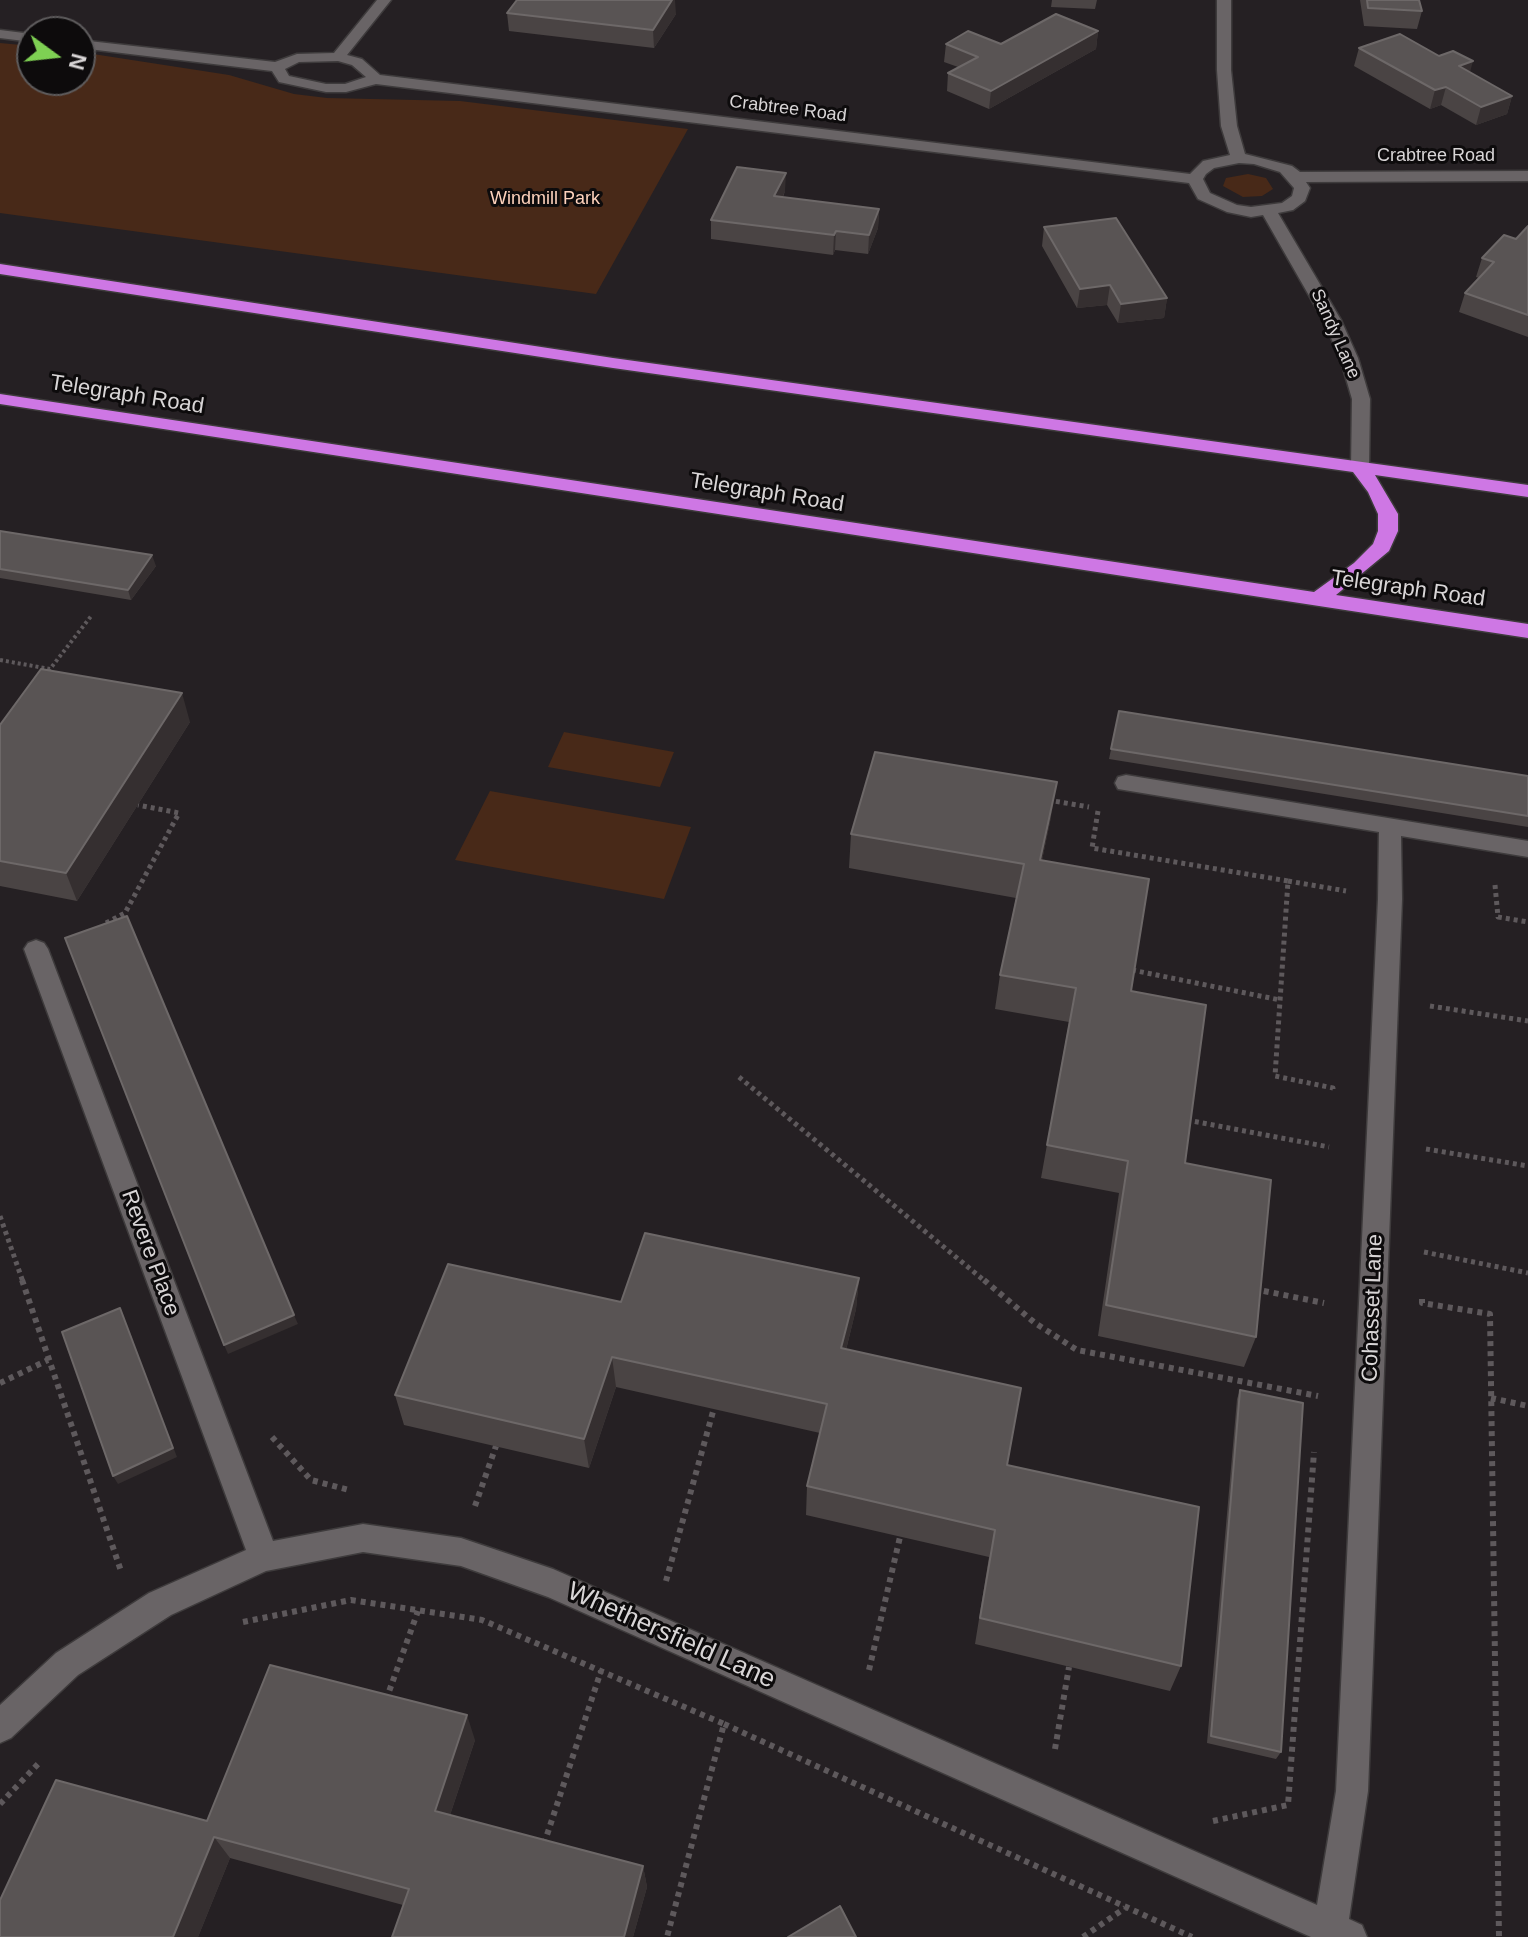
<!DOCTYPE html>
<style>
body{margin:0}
#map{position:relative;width:1528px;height:1937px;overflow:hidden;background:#252023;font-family:Helvetica,sans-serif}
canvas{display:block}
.north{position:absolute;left:16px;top:16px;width:80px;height:80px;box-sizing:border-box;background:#0d0b0c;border:2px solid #5e5c5d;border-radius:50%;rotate:105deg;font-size:22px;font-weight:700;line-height:32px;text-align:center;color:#d8d5d6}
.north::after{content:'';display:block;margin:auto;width:28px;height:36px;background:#7ed053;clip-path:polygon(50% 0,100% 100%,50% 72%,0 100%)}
</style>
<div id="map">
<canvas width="1528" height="1937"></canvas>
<div class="north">N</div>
</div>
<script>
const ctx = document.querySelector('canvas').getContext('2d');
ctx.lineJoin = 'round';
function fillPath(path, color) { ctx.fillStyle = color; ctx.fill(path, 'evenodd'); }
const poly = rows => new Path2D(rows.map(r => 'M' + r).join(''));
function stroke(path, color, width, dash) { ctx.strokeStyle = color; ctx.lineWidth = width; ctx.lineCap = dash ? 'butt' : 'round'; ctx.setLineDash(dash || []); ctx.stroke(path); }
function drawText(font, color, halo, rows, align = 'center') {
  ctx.font = font + ' Helvetica,sans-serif'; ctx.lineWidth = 6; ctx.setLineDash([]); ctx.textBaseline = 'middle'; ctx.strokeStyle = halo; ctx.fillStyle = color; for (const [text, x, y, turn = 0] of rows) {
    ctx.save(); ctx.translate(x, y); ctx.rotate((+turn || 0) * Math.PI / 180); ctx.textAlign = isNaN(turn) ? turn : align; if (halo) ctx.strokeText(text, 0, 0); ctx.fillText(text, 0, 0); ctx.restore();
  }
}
fillPath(poly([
 [0,43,32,46,32,80,80,80,80,52,229,75,294,94,327,98,460,101,688,129,596,294,0,213],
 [1248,174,1266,178,1273,189,1262,196,1243,197,1223,186,1226,178],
 [564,732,674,752,660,787,548,767],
 [490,791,691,827,664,899,455,860]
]), '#482918');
const minor = poly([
 [377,0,391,0,347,55,362,59,380,75,1190,174,1203,161,1230,155,1221,126,1217,70,1217,0,1231,0,1231,70,1237,126,1245,154,1292,166,1300,172,1528,171,1528,181,1306,182,1310,188,1305,201,1293,210,1278,213,1341,320,1358,358,1370,399,1369,469,1360,475,1351,469,1352,399,1340,358,1323,320,1263,215,1251,217,1227,212,1198,199,1189,183,376,84,346,92,326,92,279,82,272,71,80,48,80,40,275,62,297,54,334,53,377,0],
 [338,61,352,65,366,77,345,84,326,84,289,76,285,69,299,62,338,61],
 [1239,163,1254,164,1280,172,1294,188,1292,196,1282,203,1251,207,1237,205,1210,193,1203,179,1206,174,1214,168,1239,163],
 [0,30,32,34,32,42,0,38,0,30],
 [1126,775,1528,841,1528,857,1401,836,1402,899,1368,1791,1349,1919,1362,1925,1367,1937,1311,1937,548,1597,461,1566,363,1552,266,1571,171,1615,78,1675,11,1738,0,1743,0,1705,56,1653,149,1593,246,1550,24,949,28,943,36,940,44,943,48,949,273,1541,363,1524,461,1538,553,1569,1317,1905,1336,1791,1378,899,1379,832,1118,789,1115,783,1118,777,1126,775]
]);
const highway = poly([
 [0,264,613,358,1528,485,1528,497,1375,475,1398,514,1398,531,1389,551,1336,595,1528,624,1528,638,0,404,0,394,1314,592,1354,563,1373,544,1378,531,1378,514,1368,492,1353,472,613,368,0,274,0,264]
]);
stroke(minor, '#3e3b3c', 3);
stroke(highway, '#3e3b3c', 3);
stroke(poly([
 [0,660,50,669,92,615]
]), '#5e595c', 4, [3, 3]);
stroke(poly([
 [1048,800,1089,807],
 [1098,811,1092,848,1288,881,1275,1076,1333,1088,1333,1091],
 [1288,881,1346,891],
 [1495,885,1498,917,1528,922],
 [106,923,125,913,179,813,138,805],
 [1132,970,1280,1000],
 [1430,1006,1528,1021],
 [739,1077,986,1282],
 [1187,1120,1329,1147],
 [1426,1149,1528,1166],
 [0,1216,23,1282],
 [1424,1252,1528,1273]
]), '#5e595c', 5, [4, 4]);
stroke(poly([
 [22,1280,121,1571],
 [984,1280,1035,1323,1077,1350,1318,1396],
 [1254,1289,1324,1303],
 [1422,1299,1422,1303,1490,1314,1499,1937],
 [0,1383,48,1360],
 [1491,1398,1528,1406],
 [272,1437,311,1480,349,1490],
 [475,1506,496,1446],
 [666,1581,714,1408],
 [243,1622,351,1600,482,1620,724,1724,667,1937],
 [869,1670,900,1537],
 [386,1700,418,1611],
 [724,1724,1192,1937],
 [1055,1749,1069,1667],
 [0,1804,38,1764],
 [1213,1821,1288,1805,1314,1452],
 [544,1844,601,1671],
 [1083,1937,1125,1908]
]), '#5e595c', 6, [5, 5]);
fillPath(minor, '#696466');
fillPath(highway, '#ce77e4');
fillPath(poly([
 [1052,0,1097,0,1095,9,1051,7],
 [1360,0,1419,0,1422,11,1417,29,1364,26],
 [507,13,676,14,654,48,509,31],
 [1098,31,1096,49,989,109,947,91,948,73,958,67,944,62,946,44,1001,44],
 [1359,48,1470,72,1512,96,1507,114,1476,125,1441,105,1430,109,1354,66],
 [785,191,783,197,879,209,878,228,868,254,835,250,833,255,711,239,711,220],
 [1528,226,1528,337,1459,312,1465,293,1479,278,1476,277,1482,258,1516,239],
 [1044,227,1167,298,1164,318,1118,323,1107,305,1077,308,1042,246],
 [0,531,156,566,131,600,0,578],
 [1119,711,1528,776,1528,827,1109,759],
 [190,722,77,901,0,886,0,725],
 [1051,817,1042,860,1131,991,1185,1163,1256,1337,1244,1367,1098,1336,1119,1193,1041,1178,1069,1022,995,1009,1000,975,1016,898,849,868,851,834],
 [859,1278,856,1309,846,1350,1007,1465,1181,1666,1170,1691,975,1644,989,1557,806,1515,807,1486,820,1433,616,1387,589,1468,404,1425,395,1395,621,1302],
 [1240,1390,1281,1752,1276,1759,1207,1743,1237,1399],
 [475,1740,450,1815,643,1866,647,1887,633,1937,392,1937,403,1905,230,1858,198,1937,0,1937,207,1821]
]), '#4a4444');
fillPath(poly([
 [672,0,675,0,676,14,654,48,653,30],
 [1098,31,1096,49,989,109,991,91],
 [1473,61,1468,80,1459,66],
 [1446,87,1441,105,1430,109,1435,90],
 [1512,96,1507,114,1476,125,1481,107],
 [786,173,785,191,774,215,774,196],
 [879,209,878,228,868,254,869,235],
 [836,231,835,250,833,255,834,235],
 [1110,285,1107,305,1077,308,1080,289],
 [1167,298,1164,318,1118,323,1121,304],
 [152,555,156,566,131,600,128,590],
 [182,693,190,722,77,901,66,873],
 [1057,782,1051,817,1035,894,1040,860],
 [859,1278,856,1309,839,1378,841,1348],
 [120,1308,177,1457,118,1484,113,1476],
 [294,1315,298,1324,228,1354,224,1345],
 [612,1357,616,1387,589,1468,584,1439],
 [467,1715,475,1740,444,1833,435,1811],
 [214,1837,230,1858,198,1937,173,1937],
 [643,1866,647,1887,633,1937,624,1937]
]), '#352f30');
const building = poly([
 [517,0,672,0,653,30,507,13,517,0],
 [1367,0,1419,0,1422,11,1368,8,1367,0],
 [1056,14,1098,31,991,91,948,73,978,57,946,44,968,31,1001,44,1056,14],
 [1400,34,1439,56,1453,51,1473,61,1459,66,1512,96,1481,107,1446,87,1435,90,1359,48,1400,34],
 [737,167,786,173,774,196,879,209,869,235,836,231,834,235,711,220,737,167],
 [1116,218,1167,298,1121,304,1110,285,1080,289,1044,227,1116,218],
 [1528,226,1528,315,1465,293,1494,262,1482,258,1504,235,1516,239,1528,226],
 [0,531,152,555,128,590,0,569,0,531],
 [41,669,182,693,66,873,0,861,0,725,41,669],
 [1119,711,1528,776,1528,816,1111,749,1119,711],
 [875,752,1057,782,1040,860,1149,879,1131,991,1206,1005,1185,1163,1271,1180,1256,1337,1106,1305,1128,1161,1047,1145,1076,988,1000,975,1024,864,851,834,875,752],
 [127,916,294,1315,224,1345,65,938,127,916],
 [645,1233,859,1278,841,1348,1021,1388,1007,1465,1199,1507,1181,1666,980,1618,995,1530,807,1486,827,1404,612,1357,584,1439,395,1395,448,1264,621,1302,645,1233],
 [120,1308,173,1448,113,1476,62,1332,120,1308],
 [1240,1390,1303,1403,1281,1752,1211,1736,1240,1390],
 [270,1665,467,1715,435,1811,643,1866,624,1937,392,1937,409,1889,214,1837,173,1937,0,1937,0,1900,56,1780,207,1821,270,1665],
 [840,1906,856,1937,788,1937,840,1906]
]);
fillPath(building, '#595454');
stroke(building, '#6d6868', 2);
drawText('18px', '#d8d5d6', '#0d0b0c', [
 ["Crabtree Road",788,109,7],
 ["Crabtree Road",1436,156],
 ["Sandy Lane",1335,334,66]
]);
drawText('18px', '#fed2bc', '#0d0b0c', [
 ["Windmill Park",545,199]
]);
drawText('22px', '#d8d5d6', '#0d0b0c', [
 ["Telegraph Road",127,395,9],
 ["Telegraph Road",767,493,9],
 ["Telegraph Road",1408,589,8],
 ["Revere Place",150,1253,70],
 ["Cohasset Lane",1373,1308,-88]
]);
drawText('26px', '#d8d5d6', '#0d0b0c', [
 ["Whethersfield Lane",671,1636,24]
]);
</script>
